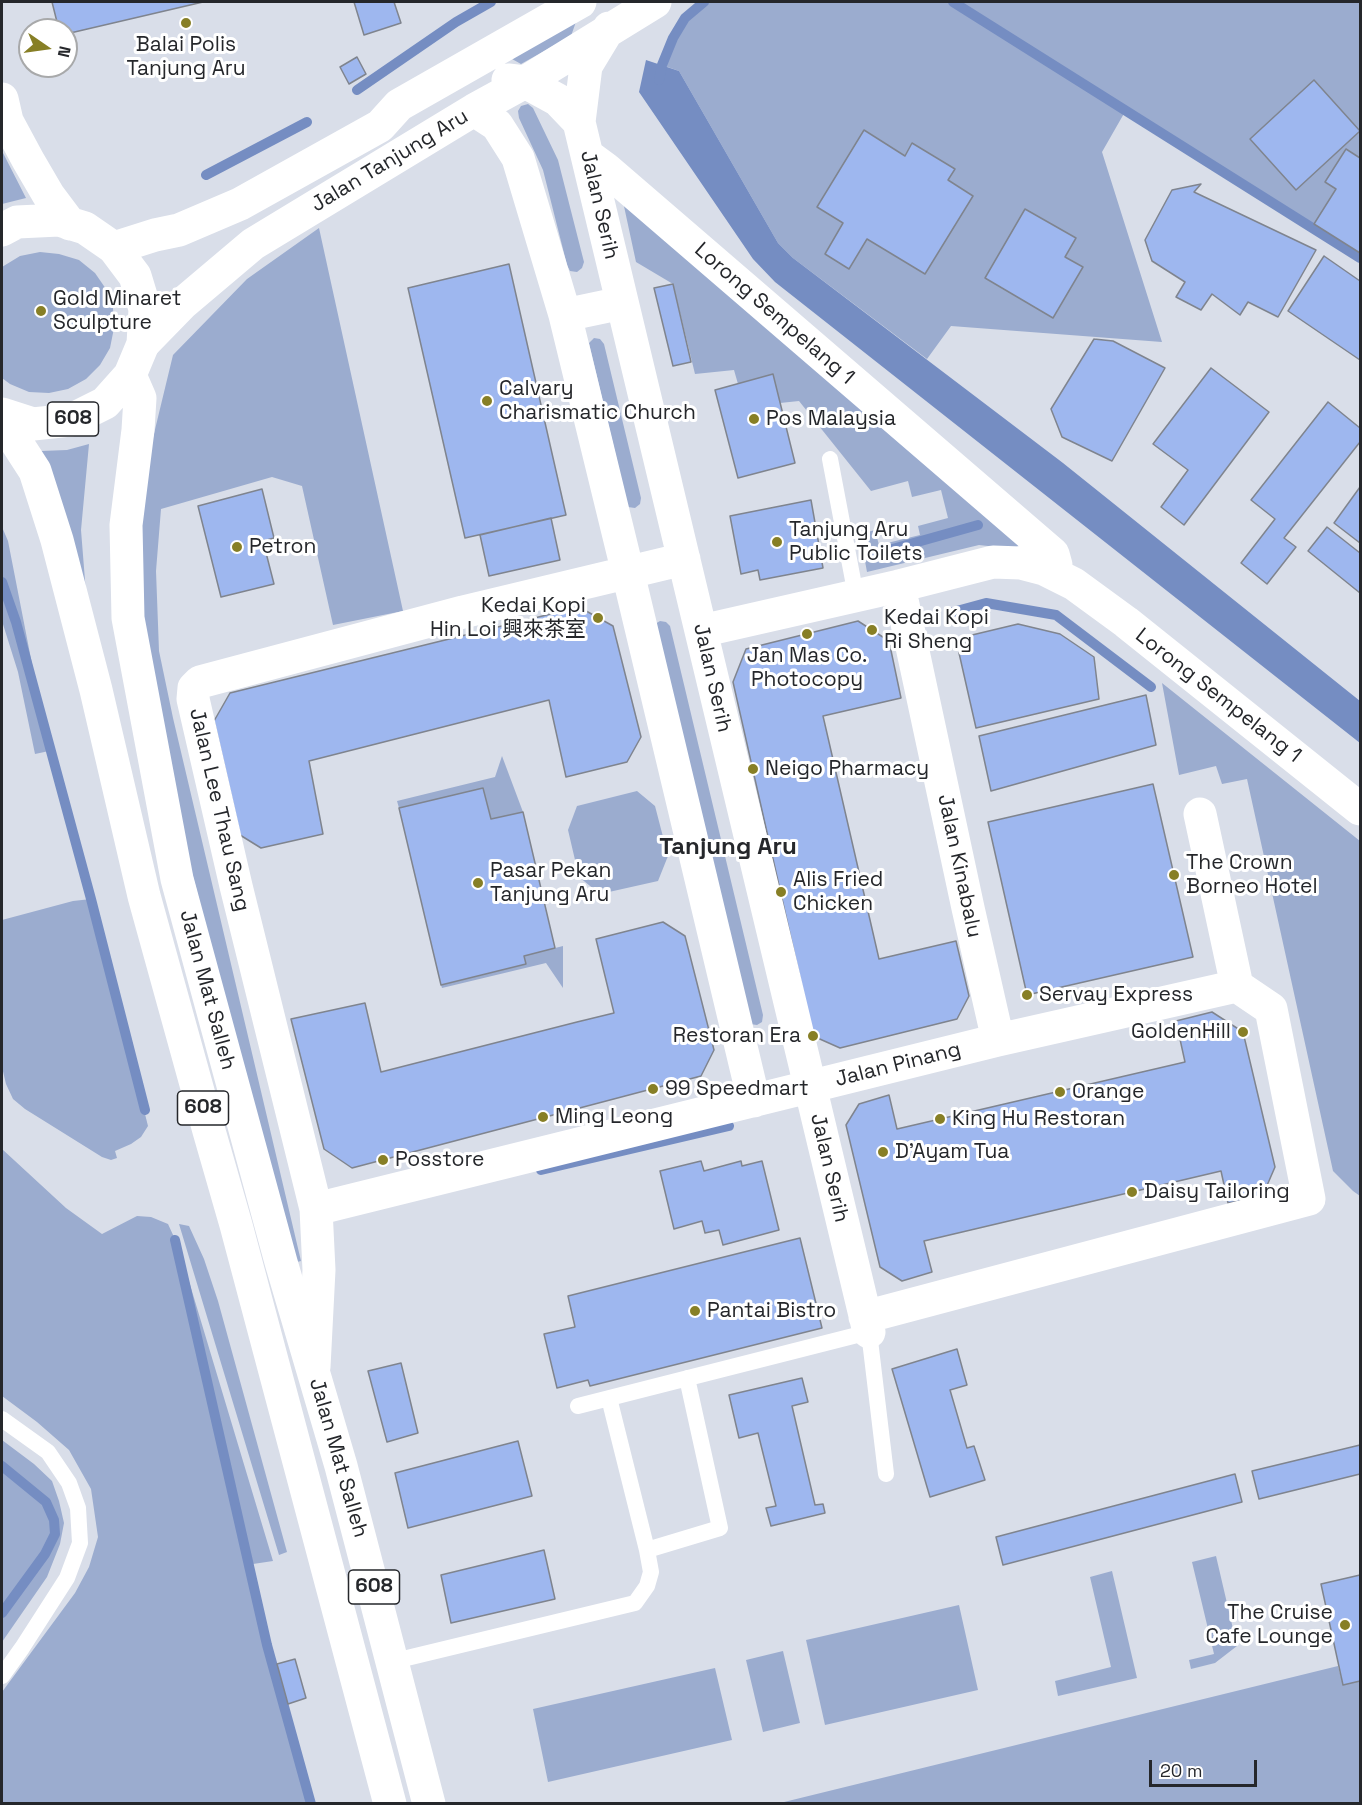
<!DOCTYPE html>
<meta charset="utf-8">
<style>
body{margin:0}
#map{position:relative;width:1362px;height:1805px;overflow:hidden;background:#d9dee9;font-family:"Space Grotesk",sans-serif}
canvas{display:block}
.frame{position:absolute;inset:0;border:3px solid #25272b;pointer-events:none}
.north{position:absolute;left:18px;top:18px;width:60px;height:60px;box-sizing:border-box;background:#fff;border:2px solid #a8a9aa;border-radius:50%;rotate:103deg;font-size:16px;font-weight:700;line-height:24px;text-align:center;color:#25272b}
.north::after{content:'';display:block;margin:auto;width:21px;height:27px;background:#877f26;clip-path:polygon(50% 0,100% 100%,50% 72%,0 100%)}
.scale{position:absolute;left:1149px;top:1760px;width:108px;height:27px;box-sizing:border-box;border:3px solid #25272b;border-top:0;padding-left:8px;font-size:18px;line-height:21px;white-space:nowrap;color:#25272b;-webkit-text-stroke:4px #fff;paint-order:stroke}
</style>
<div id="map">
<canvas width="1362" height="1805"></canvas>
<div class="frame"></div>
<div class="north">N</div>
<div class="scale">20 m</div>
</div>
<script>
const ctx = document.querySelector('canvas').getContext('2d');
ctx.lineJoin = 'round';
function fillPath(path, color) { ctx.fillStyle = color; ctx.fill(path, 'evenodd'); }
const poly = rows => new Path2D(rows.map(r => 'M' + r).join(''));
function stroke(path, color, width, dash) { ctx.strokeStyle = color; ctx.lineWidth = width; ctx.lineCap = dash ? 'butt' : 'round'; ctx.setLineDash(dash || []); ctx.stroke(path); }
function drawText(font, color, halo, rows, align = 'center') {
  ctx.font = font + ' "Space Grotesk","Noto Sans SC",sans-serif'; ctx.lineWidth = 6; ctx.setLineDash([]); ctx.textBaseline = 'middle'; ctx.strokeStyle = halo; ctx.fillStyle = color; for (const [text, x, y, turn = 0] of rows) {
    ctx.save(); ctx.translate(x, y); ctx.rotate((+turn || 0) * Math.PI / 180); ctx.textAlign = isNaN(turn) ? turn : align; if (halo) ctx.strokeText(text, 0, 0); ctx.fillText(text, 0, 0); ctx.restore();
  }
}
fillPath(poly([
 [704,2,1360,2,1360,258,1126,110,1102,152,1162,342,951,326,927,359,793,258,778,243,679,71,662,65,673,38,685,18],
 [578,16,571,36,521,64,512,59],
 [528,104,533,108,558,160,584,262,582,268,577,272,570,271,567,265,543,170,519,118,518,111,521,106],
 [2,151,26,198,2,204],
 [622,197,1022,542,1015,549,979,545,867,572,860,534,875,530,879,545,920,535,918,526,948,518,941,490,912,497,908,481,871,491,799,401,780,403,773,375,738,384,734,370,695,374,673,284,636,262],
 [319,228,403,611,333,625,302,486,272,477,161,509,156,571,159,651,173,718,301,1261,293,1263,136,656,144,475,173,355,247,279],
 [40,252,59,254,79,260,95,273,106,289,113,308,114,328,110,348,100,365,86,379,68,389,49,393,29,392,10,384,2,378,2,267,20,256],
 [594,338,600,339,604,344,641,498,640,504,635,508,628,507,589,343],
 [89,444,81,530,86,593,106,698,198,1065,347,1581,401,1803,391,1803,337,1585,293,1422,190,1068,145,902,97,699,65,532,41,451,67,450],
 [2,527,8,541,49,751,35,754,18,672,2,621],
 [660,621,666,622,670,626,763,1015,762,1022,757,1025,750,1024,655,624],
 [1162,683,1360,841,1360,1196,1353,1191,1333,1171,1247,779,1222,784,1216,766,1179,775],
 [502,756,523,812,491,819,483,788,399,808,397,801,495,777],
 [637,791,655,806,668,856,658,881,600,894,579,877,568,830,577,806],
 [91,899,148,1126,141,1137,131,1144,115,1151,117,1158,111,1160,102,1157,25,1109,13,1099,6,1084,2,1067,2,920,73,901],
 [563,946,563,988,546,963,442,988,441,985,526,964,524,956],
 [2,1149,66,1208,102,1234,137,1216,151,1217,168,1224,179,1248,273,1561,253,1564,271,1644,313,1803,2,1803,2,1692,75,1593,89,1567,98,1537,91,1489,69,1450,37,1422,2,1396],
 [179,1224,189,1226,204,1259,218,1301,287,1552,279,1555],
 [2,1440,34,1464,52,1481,59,1501,64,1523,60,1544,47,1577,2,1642],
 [1216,1556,1237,1646,1215,1663,1191,1669,1189,1660,1214,1654,1192,1562],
 [1112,1571,1137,1678,1058,1696,1055,1681,1111,1667,1090,1577],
 [959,1605,978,1690,825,1725,806,1640],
 [783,1651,800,1723,763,1732,746,1660],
 [1338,1666,1343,1685,1360,1681,1360,1803,780,1803],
 [715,1668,732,1740,548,1782,533,1709]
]), '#9baccf');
fillPath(poly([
 [646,60,679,71,778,243,793,258,1063,463,1360,701,1360,743,775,282,753,259,639,92]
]), '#758dc2');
stroke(poly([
 [953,2,1360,258],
 [659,80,662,65,673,38,685,18,704,2],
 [357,90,456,22,491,2],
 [206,175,307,122],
 [871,555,978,525],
 [2,582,16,622,91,899,145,1110],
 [953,612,986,603,1056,615,1151,687],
 [541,1170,729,1126],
 [175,1240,267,1645,311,1804],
 [2,1466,46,1502,54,1520,55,1534,45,1554,2,1613]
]), '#758dc2', 10);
const building = poly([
 [52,2,203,2,66,34,66,30,59,30,52,2],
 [354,2,394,2,401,23,364,35,354,2],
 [357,57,366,74,349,84,340,67,357,57],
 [1314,80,1360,131,1296,190,1250,139,1314,80],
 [864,130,905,156,912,143,955,169,948,180,973,196,925,274,867,239,849,269,825,254,843,223,817,207,864,130],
 [1346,149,1360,158,1360,253,1314,224,1336,189,1325,182,1346,149],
 [1201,184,1194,192,1316,250,1278,317,1248,302,1240,315,1212,294,1201,310,1176,297,1185,282,1152,261,1145,240,1172,190,1201,184],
 [1025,209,1076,238,1065,257,1083,267,1053,318,985,278,1025,209],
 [1324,256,1360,281,1360,360,1288,311,1324,256],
 [509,264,566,515,465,538,408,288,509,264],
 [673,284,691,362,673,366,654,288,673,284],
 [1094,339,1113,341,1165,368,1112,461,1062,437,1051,409,1094,339],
 [1211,368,1269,412,1184,525,1161,507,1188,470,1153,444,1211,368],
 [773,374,795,463,738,478,715,390,773,374],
 [1328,402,1360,428,1360,442,1284,538,1296,547,1267,584,1241,563,1275,519,1251,500,1328,402],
 [1360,487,1360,543,1334,523,1360,487],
 [262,489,274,538,263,541,274,584,221,597,198,506,262,489],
 [811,500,823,568,760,580,758,570,741,574,730,516,811,500],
 [551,518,560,560,489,576,480,535,551,518],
 [1327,527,1360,553,1360,593,1308,551,1327,527],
 [579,607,613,626,641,737,627,762,566,777,549,700,309,761,323,834,261,848,240,835,214,721,230,693,579,607],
 [858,621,889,641,901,698,823,716,879,959,956,941,969,996,957,1019,840,1048,813,1036,733,682,746,649,858,621],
 [1018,624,1060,634,1094,657,1099,699,976,728,959,653,972,635,1018,624],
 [1146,695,1156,745,991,791,979,736,1146,695],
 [1153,784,1193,957,1027,995,988,822,1153,784],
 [483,788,491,819,523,812,555,948,524,956,526,964,441,985,399,808,483,788],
 [663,922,685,936,714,1050,701,1076,352,1168,324,1149,291,1019,365,1003,381,1072,577,1022,614,1013,596,939,663,922],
 [1212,1012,1243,1032,1275,1167,1262,1197,1228,1203,1221,1171,924,1241,932,1272,902,1281,880,1267,846,1125,859,1104,889,1095,897,1129,1185,1062,1176,1021,1212,1012],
 [701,1161,704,1171,741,1161,742,1166,762,1161,779,1230,723,1245,719,1230,705,1233,702,1221,674,1229,660,1171,701,1161],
 [800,1238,822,1328,590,1386,588,1380,557,1388,544,1334,575,1327,568,1296,800,1238],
 [957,1349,967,1385,950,1390,967,1448,974,1446,985,1480,930,1497,892,1369,957,1349],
 [401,1363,418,1433,387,1442,368,1371,401,1363],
 [802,1378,808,1402,792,1406,815,1505,823,1504,825,1513,771,1526,766,1508,776,1506,758,1433,739,1438,729,1395,802,1378],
 [518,1441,532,1496,408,1528,395,1473,518,1441],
 [1360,1445,1360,1474,1259,1499,1252,1471,1360,1445],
 [1235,1474,1242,1502,1003,1565,996,1537,1235,1474],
 [544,1550,555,1599,451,1623,441,1575,544,1550],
 [1360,1575,1360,1681,1343,1685,1321,1584,1360,1575],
 [295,1659,306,1698,288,1704,277,1664,295,1659]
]);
fillPath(building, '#9eb7ef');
stroke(building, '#7f848e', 1.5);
stroke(poly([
 [830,459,856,596],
 [609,1398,647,1550,720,1528,687,1378],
 [578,1406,869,1332,886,1474],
 [2,1419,48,1452,69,1483,78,1508,80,1543,67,1578,22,1648,2,1676],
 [394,1665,407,1658,635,1603,647,1586,651,1572,647,1550]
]), '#fff', 16);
stroke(poly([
 [609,28,586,66,579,122,869,1332],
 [508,80,525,82,558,100,579,122],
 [474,110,497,125,518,158,565,315,628,573,754,1101],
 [587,155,606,169,1053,554,1056,565,1055,574],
 [114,248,155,235,179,230,240,204,380,126,399,105,580,2],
 [565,315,622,303],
 [143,344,182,304,253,244,474,110,525,82,655,2],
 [899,586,968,908,998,1040],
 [701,631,899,586,993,562,1021,563,1044,569,1074,584,1126,622,1360,809],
 [316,1209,998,1040,1237,986],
 [865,1317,1309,1199,1271,1009,1237,986,1200,814],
 [314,1367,319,1270,316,1209,236,886,193,699,194,688,200,682,463,612,684,559]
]), '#fff', 33);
stroke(poly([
 [2,99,7,121,28,160,49,196,70,224],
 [2,230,17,222,59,220,85,228,114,248,135,276,145,309,143,344,130,375,105,403,71,420,33,424,2,414],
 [130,375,140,398,138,430,126,525,128,618,177,879,281,1262,341,1466,429,1804],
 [2,420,35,471,57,540,96,690,144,896,209,1131,236,1225,390,1804]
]), '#fff', 33);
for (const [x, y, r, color] of [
 [186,23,6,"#877f26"],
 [41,311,6,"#877f26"],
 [487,401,6,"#877f26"],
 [754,419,6,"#877f26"],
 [777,542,6,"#877f26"],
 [237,547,6,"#877f26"],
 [598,618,6,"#877f26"],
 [872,630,6,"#877f26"],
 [807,634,6,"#877f26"],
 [753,769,6,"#877f26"],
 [1174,875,6,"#877f26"],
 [478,883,6,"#877f26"],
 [781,892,6,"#877f26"],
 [1027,995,6,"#877f26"],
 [1243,1032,6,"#877f26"],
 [813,1036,6,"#877f26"],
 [653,1089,6,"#877f26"],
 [1060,1092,6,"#877f26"],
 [543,1117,6,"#877f26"],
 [940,1119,6,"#877f26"],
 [883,1152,6,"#877f26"],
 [383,1160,6,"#877f26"],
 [1132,1192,6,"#877f26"],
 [695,1311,6,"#877f26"],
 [1345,1625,6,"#877f26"]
]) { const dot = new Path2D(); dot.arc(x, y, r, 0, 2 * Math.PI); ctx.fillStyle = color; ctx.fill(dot); stroke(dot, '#fff', 2); }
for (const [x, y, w] of [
 [73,419,51],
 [203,1108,51],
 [374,1587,51]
]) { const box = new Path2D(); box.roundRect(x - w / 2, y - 17, w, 34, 4.5); ctx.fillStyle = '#fff'; ctx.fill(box); stroke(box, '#25272b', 1.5); }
drawText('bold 20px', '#25272b', null, [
 ["608",73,419],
 ["608",203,1108],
 ["608",374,1587]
]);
drawText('21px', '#25272b', '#fff', [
 ["Balai Polis",186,45,"center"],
 ["Tanjung Aru",186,69,"center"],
 ["Gold Minaret",53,299],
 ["Sculpture",53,323],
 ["Calvary",499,389],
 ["Charismatic Church",499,413],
 ["Pos Malaysia",766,419],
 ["Tanjung Aru",789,530],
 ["Public Toilets",789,554],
 ["Petron",249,547],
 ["Kedai Kopi",586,606,"right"],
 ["Hin Loi 興來茶室",586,630,"right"],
 ["Kedai Kopi",884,618],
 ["Ri Sheng",884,642],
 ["Jan Mas Co.",807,656,"center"],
 ["Photocopy",807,680,"center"],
 ["Neigo Pharmacy",765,769],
 ["The Crown",1186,863],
 ["Borneo Hotel",1186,887],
 ["Pasar Pekan",490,871],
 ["Tanjung Aru",490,895],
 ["Alis Fried",793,880],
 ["Chicken",793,904],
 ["Servay Express",1039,995],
 ["GoldenHill",1231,1032,"right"],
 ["Restoran Era",801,1036,"right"],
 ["99 Speedmart",665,1089],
 ["Orange",1072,1092],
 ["Ming Leong",555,1117],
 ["King Hu Restoran",952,1119],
 ["D'Ayam Tua",895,1152],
 ["Posstore",395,1160],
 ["Daisy Tailoring",1144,1192],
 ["Pantai Bistro",707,1311],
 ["The Cruise",1333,1613,"right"],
 ["Cafe Lounge",1333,1637,"right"]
], 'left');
drawText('21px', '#25272b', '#fff', [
 ["Jalan Tanjung Aru",390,161,-31],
 ["Jalan Serih",599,205,77],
 ["Lorong Sempelang 1",774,314,41],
 ["Jalan Serih",712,678,77],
 ["Lorong Sempelang 1",1218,696,38],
 ["Jalan Lee Thau Sang",219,810,77],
 ["Jalan Kinabalu",959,866,78],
 ["Jalan Mat Salleh",207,990,75],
 ["Jalan Pinang",898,1065,-14],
 ["Jalan Serih",829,1168,77],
 ["Jalan Mat Salleh",338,1458,74]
]);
drawText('bold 24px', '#25272b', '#fff', [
 ["Tanjung Aru",728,847]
]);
</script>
